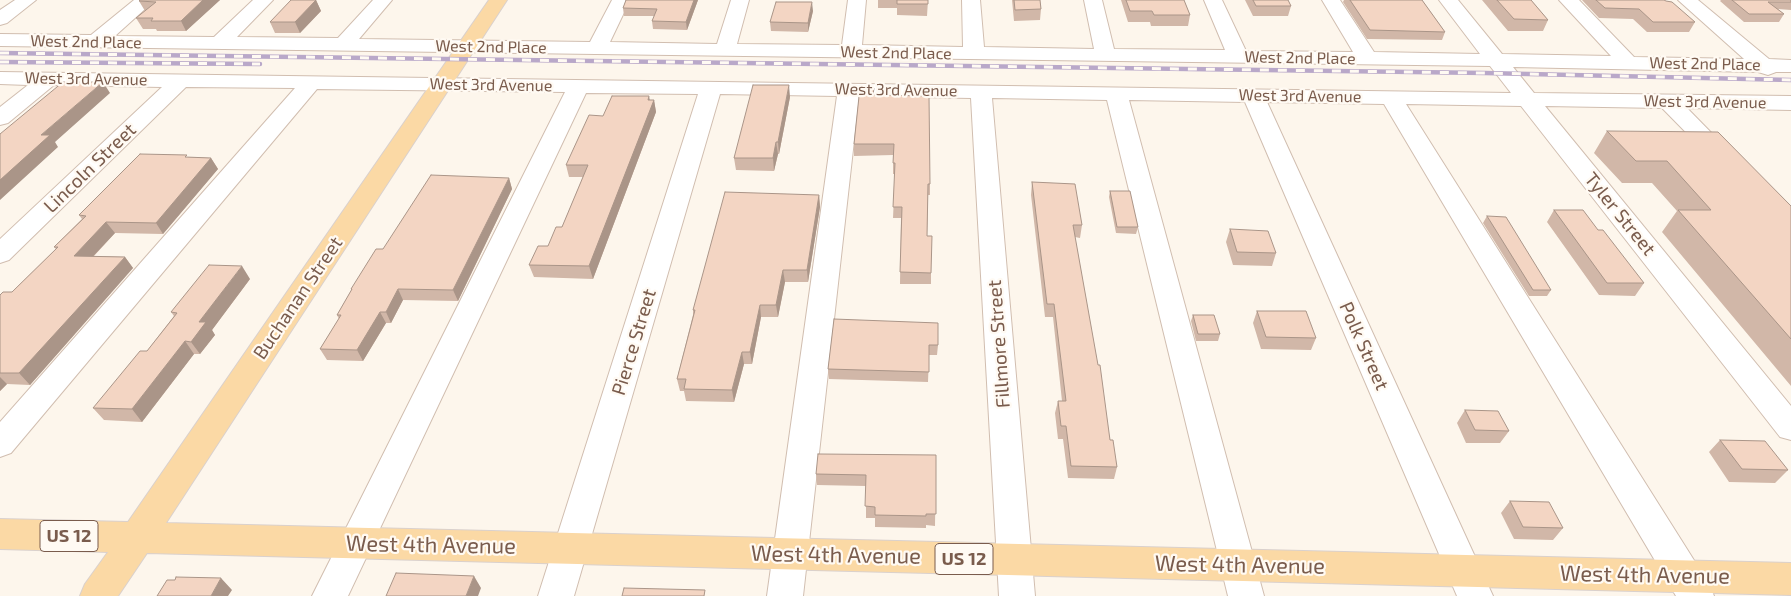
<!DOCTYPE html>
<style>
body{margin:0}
canvas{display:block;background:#fdf6ec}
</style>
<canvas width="1791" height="596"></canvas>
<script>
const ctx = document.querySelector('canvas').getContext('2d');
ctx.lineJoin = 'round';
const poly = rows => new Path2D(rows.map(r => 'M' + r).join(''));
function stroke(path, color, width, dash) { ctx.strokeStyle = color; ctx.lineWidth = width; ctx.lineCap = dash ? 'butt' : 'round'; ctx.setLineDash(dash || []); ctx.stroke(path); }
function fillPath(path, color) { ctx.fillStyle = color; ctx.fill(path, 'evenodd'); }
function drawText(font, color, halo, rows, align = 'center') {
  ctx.font = font + ' "Exo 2",sans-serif'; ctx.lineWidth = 4.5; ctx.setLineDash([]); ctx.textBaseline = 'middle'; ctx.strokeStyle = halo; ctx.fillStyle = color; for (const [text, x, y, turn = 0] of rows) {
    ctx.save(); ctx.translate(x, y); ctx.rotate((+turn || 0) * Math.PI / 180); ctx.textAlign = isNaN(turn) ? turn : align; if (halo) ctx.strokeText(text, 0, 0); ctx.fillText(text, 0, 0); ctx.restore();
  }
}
const minor = poly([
 [15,0,36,0,7,23,0,25,0,10,15,0],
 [134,0,155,0,115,36,214,37,253,0,273,0,237,37,338,38,373,0,392,0,359,39,590,42,612,0,630,0,610,42,717,44,731,0,749,0,737,44,842,45,848,0,866,0,862,45,963,47,962,0,980,0,984,47,1094,49,1084,0,1102,0,1114,49,1225,50,1204,0,1222,0,1246,51,1353,52,1322,0,1340,0,1374,52,1480,54,1439,0,1458,0,1502,54,1611,56,1559,0,1579,0,1634,57,1744,59,1678,0,1698,0,1769,59,1791,60,1791,72,1776,72,1768,75,1758,72,1513,67,1534,93,1791,96,1791,110,1687,108,1737,159,1733,164,1725,166,1717,164,1662,108,1545,106,1791,406,1791,440,1780,437,1521,106,1406,104,1709,584,1714,596,1676,596,1384,104,1267,102,1493,596,1457,596,1245,102,1129,100,1264,596,1228,596,1107,100,992,98,1035,596,999,596,971,98,859,96,803,596,767,596,837,96,720,94,574,596,538,596,698,94,586,93,348,596,312,596,565,92,317,89,11,453,0,457,0,422,295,88,186,87,9,260,0,263,0,239,162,87,54,85,8,123,0,125,0,107,28,85,0,84,0,72,1511,93,1490,66,0,46,0,34,91,35,134,0]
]);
const major = poly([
 [489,0,507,0,166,523,1791,563,1791,595,147,553,118,596,80,596,85,584,108,552,0,549,0,519,128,522,489,0]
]);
stroke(minor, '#d1beb0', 2);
stroke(major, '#dad1cd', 2);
fillPath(minor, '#fff');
fillPath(major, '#fbd9a5');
const rail = poly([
 [0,53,1485,73,1791,80],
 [0,62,260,64]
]);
stroke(rail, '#b9a8c9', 4.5);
stroke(rail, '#fffaf3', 3, [9]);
fillPath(poly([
 [220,0,186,31,157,31,156,29,143,29,136,18,145,11,139,1],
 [316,0,321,11,300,33,275,33,270,22],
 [626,0,698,0,687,30,653,29,652,21,654,16,624,16,623,8],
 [878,0,928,0,927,16,897,15,897,8,878,8],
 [1012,0,1040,0,1041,9,1040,20,1014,21],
 [1121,0,1184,0,1190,15,1188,26,1151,26,1150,22,1128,22],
 [1245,0,1288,0,1291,6,1288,16,1253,16],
 [1344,0,1422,0,1445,32,1442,40,1367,39,1343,2],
 [1482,0,1531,0,1548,20,1543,31,1508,31],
 [1582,0,1664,0,1695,22,1689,32,1647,32,1633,19,1599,18],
 [1721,0,1791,0,1791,10,1778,9,1784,14,1779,22,1744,22,1720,1],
 [813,11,808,32,771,31,770,22],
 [874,95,930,184,930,195,928,195,927,236,931,273,931,284,900,284,901,218,893,218,895,174,893,174,893,155,854,156,854,144],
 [790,97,779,154,778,154,774,171,736,170,734,158],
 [650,100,654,100,656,112,593,279,534,277,529,265,548,246,562,227,583,177,569,177,566,165,603,116],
 [1607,131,1791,206,1791,386,1662,232,1677,211,1652,183,1622,183,1594,153],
 [189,157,211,158,218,169,163,234,115,233,94,256,125,257,133,268,30,385,7,384,0,391,0,295,12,292,56,249,54,247,82,219,79,215],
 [509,178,512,189,458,301,403,300,391,323,386,323,363,361,327,360,320,349,339,319,337,315,351,291,351,289,383,249],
 [1032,182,1082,225,1080,238,1075,237,1110,440,1117,467,1114,479,1068,478,1063,439,1058,439,1055,413,1058,401,1062,401,1053,317,1045,317,1031,195],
 [1110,191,1138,227,1136,234,1116,233,1109,197],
 [819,195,820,207,808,282,785,282,778,317,761,317,752,364,744,364,734,402,686,401,684,391,680,391,677,379,693,315,693,310],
 [1554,210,1598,230,1644,283,1635,296,1599,295,1547,222],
 [1487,216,1551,290,1547,296,1529,296,1483,223],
 [1230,229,1276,253,1272,266,1233,265,1226,242],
 [250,279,212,330,215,335,200,354,194,354,142,422,104,420,93,408,147,351,174,316,171,312],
 [1257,311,1316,338,1311,350,1261,349,1253,323],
 [1193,315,1220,334,1218,341,1196,341,1191,321],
 [834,319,938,345,937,355,929,355,928,382,829,379,828,369],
 [1465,410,1509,431,1500,443,1466,443,1457,423],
 [1720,440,1788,470,1775,483,1729,482,1709,452],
 [936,455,935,526,926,525,926,528,875,527,875,518,866,518,866,486,817,485,816,474],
 [1510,501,1563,528,1553,540,1514,539,1501,513]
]), '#d1b7a8');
fillPath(poly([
 [203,0,220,0,186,31,181,21],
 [316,0,321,11,300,33,295,22],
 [694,0,698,0,687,30,686,22],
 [812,2,813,11,808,32,808,23],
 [103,82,110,93,55,142,58,147,0,200,0,180,41,135],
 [789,85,790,97,779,154,778,142],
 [649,96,651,106,654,100,656,112,593,279,589,266],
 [776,142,778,154,774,171,773,158],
 [211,158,218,169,163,234,156,223],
 [509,178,512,189,458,301,453,290],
 [819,195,820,207,808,282,807,270],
 [106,222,115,233,83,267,74,256],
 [125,257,133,268,30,385,19,373],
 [242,266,250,279,212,330,215,335,200,354,191,342,199,322],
 [783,270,785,282,778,317,776,305],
 [398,289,403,300,391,323,386,312],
 [760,305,761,317,752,364,750,352],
 [380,312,386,323,363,361,357,350],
 [185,341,194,354,142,422,132,409],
 [742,352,744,364,734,402,732,390],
 [0,377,7,384,0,391],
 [474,576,481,588,478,596,466,596],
 [221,578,232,590,228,596,211,596]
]), '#aa9588');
const building = poly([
 [140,0,203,0,181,21,151,21,153,18,136,18,156,2,139,1,140,0],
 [291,0,316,0,295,22,270,22,291,0],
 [626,0,694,0,686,22,652,21,657,9,623,8,626,0],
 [897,0,928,0,928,4,897,4,897,0],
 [1014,0,1040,0,1041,9,1015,10,1014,0],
 [1126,0,1184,0,1190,15,1154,15,1152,11,1130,11,1126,0],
 [1253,0,1288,0,1291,6,1256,6,1253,0],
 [1350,0,1422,0,1445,32,1370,30,1350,0],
 [1497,0,1531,0,1548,20,1514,19,1497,0],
 [1596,0,1664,0,1666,1,1672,2,1695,22,1653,22,1639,9,1605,8,1596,0],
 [1732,0,1791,0,1791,2,1768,2,1784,14,1749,14,1732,0],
 [776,2,812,2,808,23,770,22,776,2],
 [63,82,103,82,41,135,50,135,0,180,0,134,63,82],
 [753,85,789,85,778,142,776,142,773,158,734,158,753,85],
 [860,87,874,88,873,95,929,96,930,184,928,184,927,236,932,236,931,273,900,272,902,207,893,207,895,163,893,163,894,144,854,144,860,87],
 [612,96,649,96,648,100,654,100,589,266,529,265,538,246,548,246,556,227,562,227,588,165,566,165,589,115,603,116,612,96],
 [1607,131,1718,132,1791,206,1791,339,1678,210,1711,210,1667,161,1636,161,1607,131],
 [140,154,187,155,185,157,211,158,156,223,106,222,74,256,125,257,19,373,0,373,0,295,3,292,12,292,58,247,54,247,86,216,79,215,140,154],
 [431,175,509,178,453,290,398,289,386,312,380,312,357,350,320,349,341,315,337,315,352,289,351,289,376,249,383,249,431,175],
 [1032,182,1075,184,1082,225,1073,225,1098,365,1100,365,1110,440,1113,440,1117,467,1071,466,1066,426,1061,426,1058,401,1066,401,1054,304,1047,304,1032,182],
 [1110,191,1130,191,1138,227,1117,227,1110,191],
 [725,192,819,195,807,270,783,270,776,305,760,305,750,352,742,352,732,390,684,389,686,379,677,379,695,310,693,310,725,192],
 [1554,210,1583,210,1598,230,1603,230,1644,283,1607,283,1554,210],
 [1487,216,1506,217,1551,290,1533,290,1487,216],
 [1230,229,1268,231,1276,253,1237,252,1230,229],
 [209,265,242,266,199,322,206,322,191,342,185,341,132,409,93,408,140,351,147,351,177,313,171,312,209,265],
 [1257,311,1306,311,1316,338,1266,337,1257,311],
 [1193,315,1214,315,1220,334,1198,334,1193,315],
 [834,319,938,323,938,345,929,345,929,372,828,369,834,319],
 [1465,410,1498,411,1509,431,1475,430,1465,410],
 [1720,440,1765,441,1788,470,1742,469,1720,440],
 [818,454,936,455,936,514,926,514,926,516,875,515,875,507,865,506,866,475,816,474,818,454],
 [1510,501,1549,502,1563,528,1523,527,1510,501],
 [396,573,474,576,466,596,386,596,396,573],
 [176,577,221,578,211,596,157,596,167,580,175,580,176,577],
 [624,588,705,590,704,596,622,596,624,588]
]);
fillPath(building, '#f3d5c3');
stroke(building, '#aa9588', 1);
drawText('16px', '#7a5c4d', '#fffaf3', [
 ["West 2nd Place",86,42,1],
 ["West 2nd Place",491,47,1],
 ["West 2nd Place",896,53,1],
 ["West 2nd Place",1300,58,1],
 ["West 2nd Place",1705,64,1],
 ["West 3rd Avenue",86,79,1],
 ["West 3rd Avenue",491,85,1],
 ["West 3rd Avenue",896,90,1],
 ["West 3rd Avenue",1300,96,1],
 ["West 3rd Avenue",1705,102,1]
]);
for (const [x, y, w] of [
 [69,536,58],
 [964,559,58]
]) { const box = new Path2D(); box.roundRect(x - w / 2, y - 15.5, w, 31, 4); ctx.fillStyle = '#fffaf3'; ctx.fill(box); stroke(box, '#7a5c4d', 1); }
drawText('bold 18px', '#7a5c4d', null, [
 ["US 12",69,536],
 ["US 12",964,559]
]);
drawText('19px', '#7a5c4d', '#fffaf3', [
 ["Lincoln Street",90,168,-44],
 ["Tyler Street",1620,214,51],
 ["Buchanan Street",298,298,-56],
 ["Pierce Street",634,342,-73],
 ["Fillmore Street",999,344,-94],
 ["Polk Street",1364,346,66]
]);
drawText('22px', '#7a5c4d', '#fffaf3', [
 ["West 4th Avenue",431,545,1],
 ["West 4th Avenue",836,555,1],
 ["West 4th Avenue",1240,565,1],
 ["West 4th Avenue",1645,575,1]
]);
</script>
